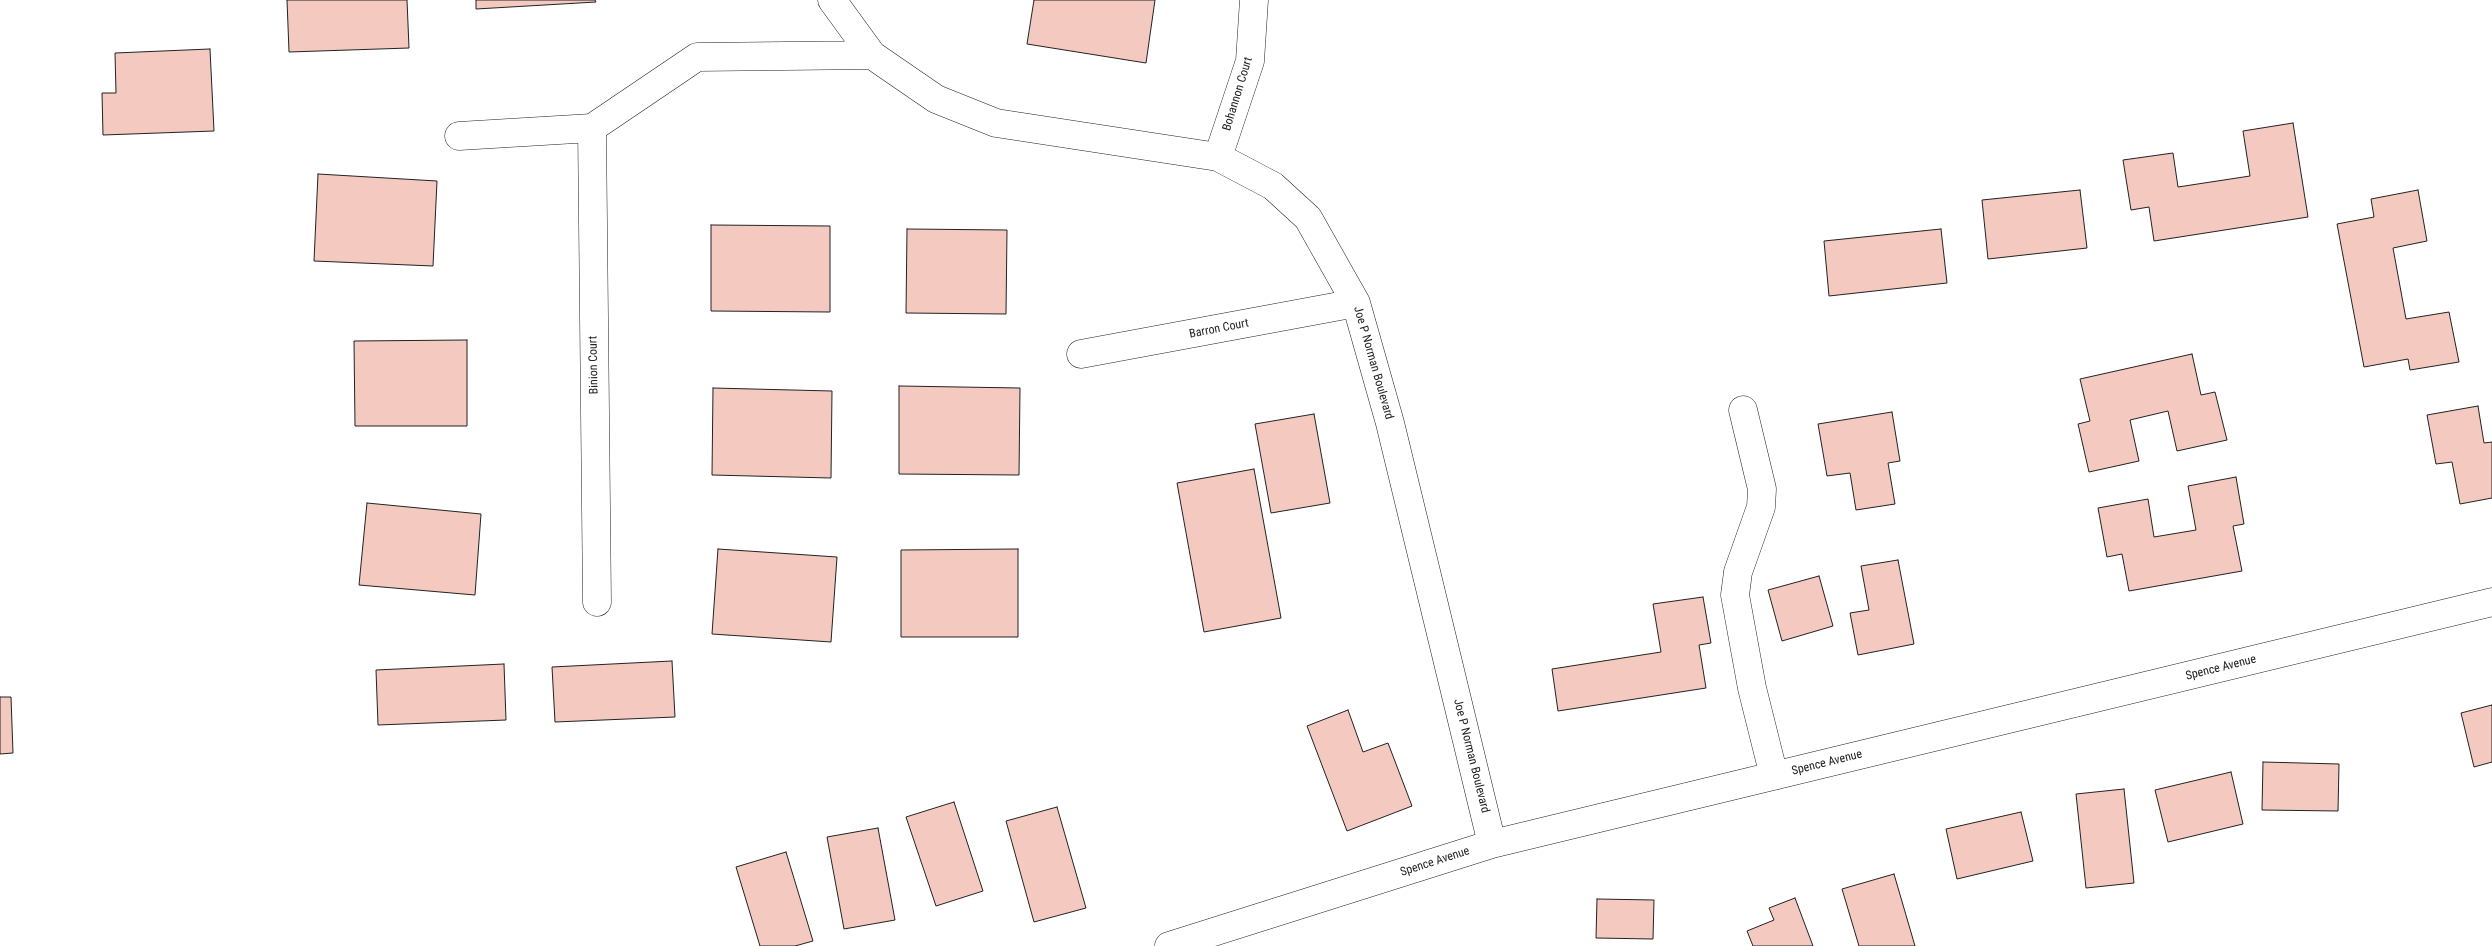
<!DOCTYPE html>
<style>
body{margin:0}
canvas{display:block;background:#fff}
</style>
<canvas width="2492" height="946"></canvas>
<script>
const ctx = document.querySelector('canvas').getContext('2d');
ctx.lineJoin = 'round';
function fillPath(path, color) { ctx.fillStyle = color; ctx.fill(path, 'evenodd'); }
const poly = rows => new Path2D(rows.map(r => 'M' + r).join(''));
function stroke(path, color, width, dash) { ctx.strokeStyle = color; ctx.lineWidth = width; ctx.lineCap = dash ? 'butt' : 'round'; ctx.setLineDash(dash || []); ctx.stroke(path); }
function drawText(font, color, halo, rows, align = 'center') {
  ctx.font = font + ' "Roboto Condensed",sans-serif'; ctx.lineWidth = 4; ctx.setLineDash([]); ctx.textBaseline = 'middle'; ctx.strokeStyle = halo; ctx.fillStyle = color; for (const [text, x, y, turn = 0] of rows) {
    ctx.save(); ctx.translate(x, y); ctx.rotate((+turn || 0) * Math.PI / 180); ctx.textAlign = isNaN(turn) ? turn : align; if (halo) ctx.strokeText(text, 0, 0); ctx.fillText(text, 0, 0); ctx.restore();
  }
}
const building = poly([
 [287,0,407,0,409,48,289,52,287,0],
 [476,0,595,0,596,2,476,9,476,0],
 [1034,0,1155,0,1146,63,1027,44,1034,0],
 [210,49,214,131,103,135,102,93,116,93,115,53,210,49],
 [2293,123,2308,217,2154,241,2149,207,2131,210,2123,160,2173,153,2178,187,2250,176,2243,131,2293,123],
 [318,174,437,181,433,266,314,261,318,174],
 [2080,190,2087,248,1988,259,1982,200,2080,190],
 [2418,190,2427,241,2393,248,2406,319,2449,312,2459,362,2410,370,2408,359,2364,367,2337,224,2374,217,2371,199,2418,190],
 [711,225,830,226,830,312,711,311,711,225],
 [907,229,1007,230,1006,314,906,313,907,229],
 [1941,229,1947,283,1829,296,1824,241,1941,229],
 [467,340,467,426,355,426,354,341,467,340],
 [2192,354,2201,395,2215,392,2227,440,2177,451,2168,411,2130,420,2139,461,2089,472,2078,424,2090,421,2080,379,2192,354],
 [899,386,1020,388,1019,475,899,474,899,386],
 [713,388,832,391,831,478,712,475,713,388],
 [2478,406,2484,443,2492,442,2492,498,2460,504,2452,462,2436,464,2427,415,2478,406],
 [1892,412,1900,461,1888,463,1895,504,1856,510,1850,473,1827,476,1818,424,1892,412],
 [1314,414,1330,503,1271,513,1255,424,1314,414],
 [1254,469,1281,618,1204,632,1177,483,1254,469],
 [2236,477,2244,524,2233,526,2242,571,2129,591,2122,554,2107,557,2098,508,2148,499,2154,537,2196,530,2188,486,2236,477],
 [367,503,481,514,475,595,359,585,367,503],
 [718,549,837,557,831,642,712,634,718,549],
 [1018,549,1018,637,901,637,901,550,1018,549],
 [1898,560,1914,644,1858,655,1850,613,1869,610,1861,566,1898,560],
 [1819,576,1833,626,1782,641,1768,590,1819,576],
 [1703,597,1711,643,1699,645,1706,688,1558,711,1552,669,1661,652,1653,604,1703,597],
 [672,661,675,717,555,722,552,667,672,661],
 [504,664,506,720,378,725,376,670,504,664],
 [0,697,11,697,13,753,0,754,0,697],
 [2492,705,2492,762,2474,767,2461,713,2492,705],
 [1348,710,1363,752,1388,743,1412,806,1347,831,1307,726,1348,710],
 [2263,762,2339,764,2338,811,2262,810,2263,762],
 [2231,772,2243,824,2168,842,2155,790,2231,772],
 [2124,789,2134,883,2086,888,2076,794,2124,789],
 [954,802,983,891,936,906,906,817,954,802],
 [1057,807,1086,908,1034,922,1006,821,1057,807],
 [2021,812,2033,861,1957,879,1946,829,2021,812],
 [878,828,895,920,844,929,827,837,878,828],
 [786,852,813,941,795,946,760,946,736,867,786,852],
 [1894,874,1915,946,1859,946,1842,889,1894,874],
 [1795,898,1813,946,1753,946,1747,931,1774,920,1769,908,1795,898],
 [1597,899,1654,900,1653,939,1596,938,1597,899]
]);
fillPath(building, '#f3c9c0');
stroke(building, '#222', 1);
const minor = poly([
 [832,0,872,55,936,99,996,123,1218,157,1273,186,1308,218,1356,303,1390,423,1492,844],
 [459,136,592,128],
 [1218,157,1250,61,1254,0],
 [1081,354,1356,303],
 [1743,410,1762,489,1761,507,1738,572,1735,595,1752,688,1774,776],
 [597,602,592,128,697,57,872,55],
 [1169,946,1492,844,2492,602]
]);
stroke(minor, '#222', 29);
stroke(minor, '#fff', 28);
drawText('12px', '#222', '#fff', [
 ["Bohannon Court",1238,94,-73],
 ["Barron Court",1219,329,-11],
 ["Joe P Norman Boulevard",1373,363,74],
 ["Binion Court",594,365,-91],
 ["Spence Avenue",2221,668,-14],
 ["Joe P Norman Boulevard",1471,756,76],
 ["Spence Avenue",1827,763,-14],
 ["Spence Avenue",1435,862,-18]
]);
</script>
